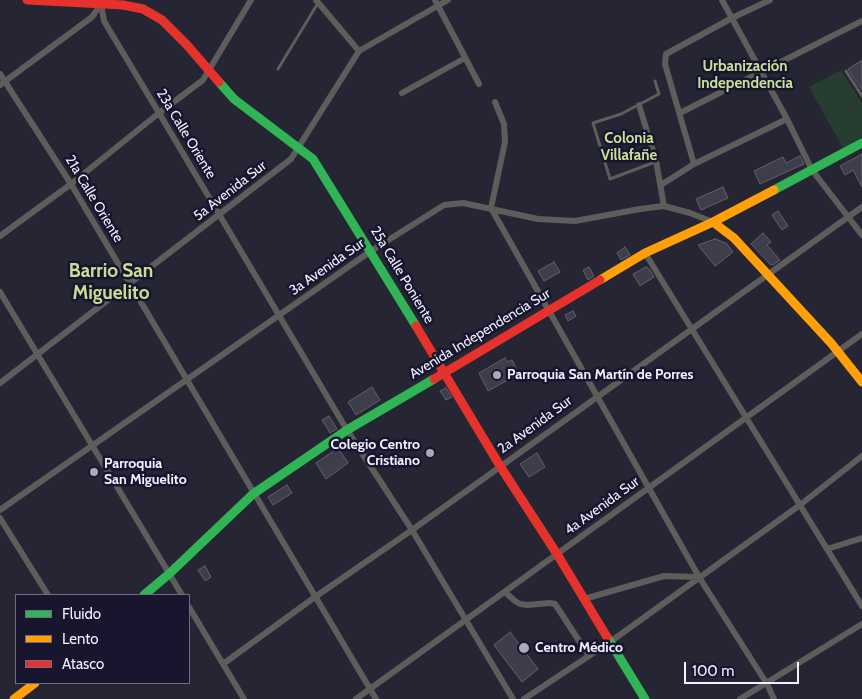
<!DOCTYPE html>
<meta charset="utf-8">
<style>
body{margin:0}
#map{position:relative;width:862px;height:699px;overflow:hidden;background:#262533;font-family:Cabin,sans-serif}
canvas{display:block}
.legend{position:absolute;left:15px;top:594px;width:175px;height:90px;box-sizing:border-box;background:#18152f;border:1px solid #6e6d82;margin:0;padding:6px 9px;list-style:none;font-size:15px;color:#f0f0fe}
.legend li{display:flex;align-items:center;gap:10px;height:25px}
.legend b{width:25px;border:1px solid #6e6d82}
.scale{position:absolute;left:684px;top:662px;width:115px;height:22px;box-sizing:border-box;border:2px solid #f0f0fe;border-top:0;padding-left:6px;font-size:15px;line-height:18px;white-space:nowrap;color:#f0f0fe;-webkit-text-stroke:4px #18152f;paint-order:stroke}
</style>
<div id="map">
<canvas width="862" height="699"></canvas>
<ul class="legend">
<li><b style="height:6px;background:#30b455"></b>Fluido</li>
<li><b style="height:6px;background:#ff9f0a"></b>Lento</li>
<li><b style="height:6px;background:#e5322d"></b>Atasco</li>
</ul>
<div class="scale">100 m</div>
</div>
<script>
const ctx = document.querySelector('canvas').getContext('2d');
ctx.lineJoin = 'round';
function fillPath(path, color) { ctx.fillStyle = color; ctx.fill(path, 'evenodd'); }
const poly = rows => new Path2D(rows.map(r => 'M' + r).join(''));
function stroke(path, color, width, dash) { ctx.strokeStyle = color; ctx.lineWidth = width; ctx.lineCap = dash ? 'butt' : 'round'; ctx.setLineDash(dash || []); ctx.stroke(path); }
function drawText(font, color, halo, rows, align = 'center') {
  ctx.font = font + ' Cabin,sans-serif'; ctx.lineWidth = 5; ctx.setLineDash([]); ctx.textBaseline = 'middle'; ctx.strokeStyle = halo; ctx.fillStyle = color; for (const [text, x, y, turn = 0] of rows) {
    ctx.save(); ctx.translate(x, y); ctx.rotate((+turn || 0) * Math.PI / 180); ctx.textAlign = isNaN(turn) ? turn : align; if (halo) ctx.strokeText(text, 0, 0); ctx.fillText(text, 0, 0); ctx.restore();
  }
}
fillPath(poly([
 [841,70,862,103,862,137,843,148,809,87]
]), '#273d31');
const building = poly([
 [862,60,862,90,848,69,862,60],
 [862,154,862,187,853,170,845,175,840,166,862,154],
 [800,156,804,164,760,184,754,171,783,157,786,163,800,156],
 [723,187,728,198,701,210,696,199,723,187],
 [778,211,788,226,782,230,772,215,778,211],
 [763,233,771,242,767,245,780,260,773,265,770,264,751,244,763,233],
 [715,239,726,243,733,252,715,266,698,245,715,239],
 [625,247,630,255,621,260,617,253,625,247],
 [554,262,560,272,544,281,538,271,554,262],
 [589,267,594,276,588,280,583,270,589,267],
 [646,267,649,269,654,277,640,286,633,274,646,267],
 [530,300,534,307,523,314,519,306,530,300],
 [573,311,576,316,568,321,565,315,573,311],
 [505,358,507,362,512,360,517,370,512,372,515,376,488,391,479,373,505,358],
 [372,387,380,400,356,415,348,402,372,387],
 [446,388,452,397,446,400,440,391,446,388],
 [329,416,337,429,330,433,322,420,329,416],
 [338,448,348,463,326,479,316,463,338,448],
 [537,453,545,467,529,477,520,464,537,453],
 [287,485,292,493,273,505,268,497,287,485],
 [205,566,211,577,205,581,198,570,205,566],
 [510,632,538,669,522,682,494,645,510,632]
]);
fillPath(building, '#3e3d4a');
stroke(building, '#61606d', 1);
stroke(poly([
 [278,69,318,3],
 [846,71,862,96],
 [655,81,659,94,621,114,593,123,610,179,655,162]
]), '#5e5d5b', 3);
stroke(poly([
 [316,0,359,51],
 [435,0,479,84],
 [722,0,787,119,812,170,862,235],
 [101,4,104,21,159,113,347,430,412,530,513,699],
 [0,74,71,184,376,699],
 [0,85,92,17,101,4],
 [402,93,465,58],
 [495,102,504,124,505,142,491,208,699,577,767,684,774,699],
 [639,105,656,161,664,206],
 [680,113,862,21],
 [694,164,665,64,666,54,732,18,770,0],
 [661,185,694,164,787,119],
 [0,236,71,184,159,113,203,80,251,0],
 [645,253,862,606],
 [0,292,182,595],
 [0,383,291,159,359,51,448,0],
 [0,510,371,251,444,205,463,203,538,219,575,221,640,209,664,206,690,213,713,222],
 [0,518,48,595],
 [827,549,862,538],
 [505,592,515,601,520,604,527,605,550,603,555,604,589,656],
 [584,599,664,576,699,577],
 [189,607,244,699],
 [223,664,315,597,412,530,862,207],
 [356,699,862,334],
 [524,699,610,642,800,505,862,456],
 [740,699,862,624]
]), '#5e5d5b', 6);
stroke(poly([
 [219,82,234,99,313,159,416,326],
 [774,190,862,143],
 [144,595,169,574,253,494,347,430,434,379],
 [607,637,645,699]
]), '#30b455', 9);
stroke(poly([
 [713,222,734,238,831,343,862,382],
 [600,280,645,253,713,222,774,190],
 [14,699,35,683]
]), '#ff9f0a', 9);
stroke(poly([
 [27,0,123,5,143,9,162,20,187,45,219,82],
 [416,326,500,466,557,554,607,637],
 [434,379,600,280]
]), '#e5322d', 9);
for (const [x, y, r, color] of [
 [497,375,5,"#a9a9b7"],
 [430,453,5,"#a9a9b7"],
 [94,472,5,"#a9a9b7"],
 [524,648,6,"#a9a9b7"]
]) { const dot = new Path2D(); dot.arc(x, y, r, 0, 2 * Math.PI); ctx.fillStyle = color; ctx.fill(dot); stroke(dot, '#18152f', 2); }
drawText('14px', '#f0f0fe', '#18152f', [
 ["23a Calle Oriente",186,134,59],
 ["5a Avenida Sur",230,191,-38],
 ["21a Calle Oriente",94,199,59],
 ["3a Avenida Sur",327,267,-35],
 ["25a Calle Poniente",402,275,59],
 ["Avenida Independencia Sur",480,334,-31],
 ["2a Avenida Sur",535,425,-36],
 ["4a Avenida Sur",602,506,-36]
]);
drawText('bold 14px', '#f0f0fe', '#18152f', [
 ["Parroquia San Martín de Porres",507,375],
 ["Colegio Centro",420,445,"right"],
 ["Cristiano",420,461,"right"],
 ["Parroquia",104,464],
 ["San Miguelito",104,480],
 ["Centro Médico",535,648]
], 'left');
drawText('bold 15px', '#c9df95', '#18152f', [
 ["Urbanización",745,67],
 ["Independencia",745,84],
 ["Colonia",629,139],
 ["Villafañe",629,156]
]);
drawText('bold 19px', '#c9df95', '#18152f', [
 ["Barrio San",111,271],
 ["Miguelito",111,293]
]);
</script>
